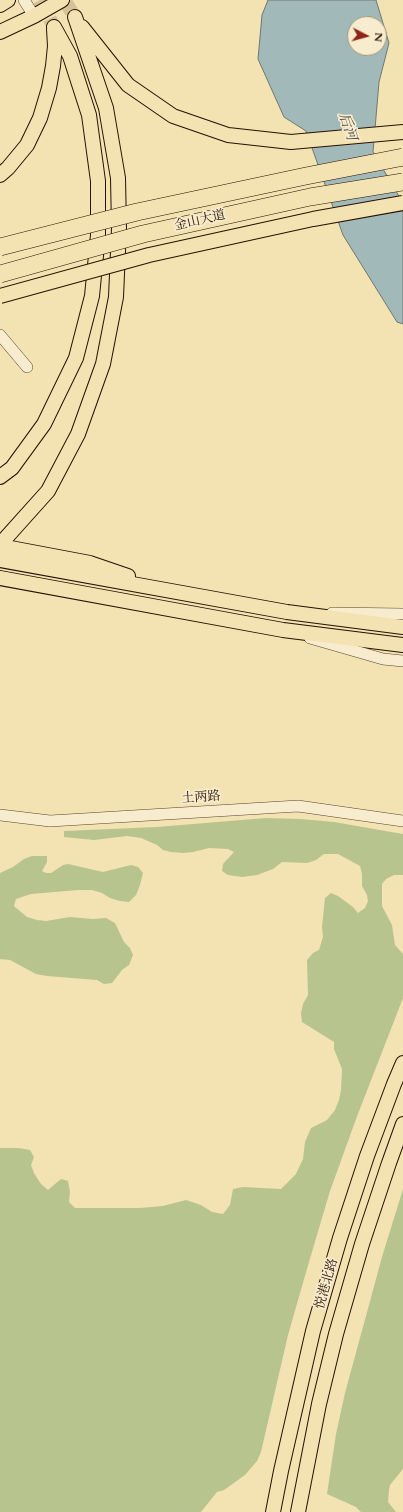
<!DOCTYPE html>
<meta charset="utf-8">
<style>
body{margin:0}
#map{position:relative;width:403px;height:1512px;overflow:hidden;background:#f3e2b2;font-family:Cardo,serif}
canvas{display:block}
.north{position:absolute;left:347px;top:16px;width:40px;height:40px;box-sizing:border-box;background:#f7eccd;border:1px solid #a4947b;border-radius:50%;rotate:96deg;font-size:11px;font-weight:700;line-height:16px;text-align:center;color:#281000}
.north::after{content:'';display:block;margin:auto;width:14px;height:18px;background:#8f2418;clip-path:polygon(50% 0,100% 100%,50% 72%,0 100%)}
</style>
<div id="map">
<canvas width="403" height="1512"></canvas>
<div class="north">N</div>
</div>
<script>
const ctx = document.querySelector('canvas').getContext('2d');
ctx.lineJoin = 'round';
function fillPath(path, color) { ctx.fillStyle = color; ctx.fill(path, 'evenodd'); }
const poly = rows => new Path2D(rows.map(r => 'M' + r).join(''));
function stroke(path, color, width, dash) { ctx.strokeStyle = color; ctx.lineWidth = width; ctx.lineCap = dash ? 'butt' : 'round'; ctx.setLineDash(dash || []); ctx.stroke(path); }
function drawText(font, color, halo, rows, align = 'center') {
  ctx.font = font + ' Cardo,"Noto Serif SC",serif'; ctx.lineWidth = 3.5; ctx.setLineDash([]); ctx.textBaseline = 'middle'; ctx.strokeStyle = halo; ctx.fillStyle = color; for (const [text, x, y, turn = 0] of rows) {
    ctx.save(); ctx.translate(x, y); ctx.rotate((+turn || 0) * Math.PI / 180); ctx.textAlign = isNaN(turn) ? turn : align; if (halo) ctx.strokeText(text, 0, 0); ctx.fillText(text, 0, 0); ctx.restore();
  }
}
fillPath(poly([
 [266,818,301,819,334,822,403,834,403,875,394,875,386,879,382,884,382,906,392,925,395,945,403,954,403,998,356,1119,330,1191,309,1262,288,1335,261,1452,257,1461,245,1475,224,1490,217,1492,201,1512,0,1512,0,1148,18,1148,30,1150,34,1157,31,1165,34,1173,41,1184,48,1190,61,1179,68,1181,70,1192,69,1202,75,1208,140,1208,163,1206,186,1200,201,1205,212,1212,223,1214,230,1205,233,1189,243,1187,281,1189,296,1174,303,1159,305,1142,311,1128,327,1120,335,1110,339,1100,341,1090,342,1069,334,1049,334,1042,302,1022,301,1013,303,1004,308,995,307,960,313,953,319,950,323,937,322,927,325,898,331,893,338,896,353,907,358,913,365,908,368,901,367,895,362,886,362,874,360,866,338,854,324,854,316,860,307,863,282,862,273,869,257,875,242,877,228,875,222,871,223,864,234,852,228,849,209,848,193,852,183,853,171,852,163,850,157,845,141,838,127,836,94,840,64,837,64,831,157,827],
 [32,856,47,856,47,862,42,871,46,873,51,873,63,865,68,864,103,872,131,865,138,867,143,873,140,885,136,895,129,902,120,901,110,898,102,893,92,890,78,890,31,894,16,899,14,906,27,917,37,920,46,921,70,917,93,919,106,918,115,923,124,942,130,948,133,955,129,965,122,970,112,983,104,984,97,980,47,976,36,974,10,960,0,959,0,873,13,867,24,859],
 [403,1189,403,1469,390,1485,389,1490,388,1502,396,1512,361,1512,356,1507,327,1494,336,1434,345,1393,382,1257]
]), '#b8c48e');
const water = poly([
 [268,0,376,0,389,43,379,82,373,152,403,203,403,324,397,322,343,235,306,131,284,117,258,59,262,15,268,0],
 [355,24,379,24,379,48,355,48,355,24]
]);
fillPath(water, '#a1bab9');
stroke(water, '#71766f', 1);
stroke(poly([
 [40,0,54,27],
 [64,0,75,17]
]), '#d5c297', 14, [14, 7]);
const minor = poly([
 [24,0,34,16],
 [0,335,27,367],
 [332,613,403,614],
 [310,638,383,659,403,661],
 [0,815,50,821,298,806,403,821]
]);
const major = poly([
 [0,5,8,0],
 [82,27,128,85,173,116,228,135,291,142,403,132],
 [0,32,34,16,62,0],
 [0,175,8,168,27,145,40,118,49,88,53,66,55,46,54,29],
 [0,477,12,468,44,424,76,358,92,296,98,235,98,181,89,115,70,56,54,27],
 [0,543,5,539,48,491,78,434,103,364,116,297,119,228,118,178,106,108,75,17],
 [0,546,90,563,128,576],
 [0,560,287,612,403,627],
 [0,578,283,630,403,645],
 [273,1512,281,1471,313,1331,340,1238,367,1156,394,1084,403,1063],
 [298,1512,319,1404,336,1334,362,1244,389,1163,403,1124]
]);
stroke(minor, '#5b442c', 12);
stroke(major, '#281000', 16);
stroke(minor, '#f7eccd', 11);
stroke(major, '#f3e2b2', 14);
const majorBridge = poly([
 [0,296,149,255,313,219,403,203]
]);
const highwayBridge = poly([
 [0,247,137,212,306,176,403,157],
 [0,274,143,234,310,197,403,182]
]);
stroke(majorBridge, '#281000', 16, []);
stroke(highwayBridge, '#281000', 18, []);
stroke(majorBridge, '#f3e2b2', 14);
stroke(highwayBridge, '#f3e2b2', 17);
drawText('13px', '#281000', '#f7eccd', [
 ["金山大道",200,221,-13],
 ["土两路",201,798,-4],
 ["悦港北路",327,1284,-74]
]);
drawText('italic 14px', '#524c41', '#f7eccd', [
 ["后河",347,127,72]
]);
</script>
